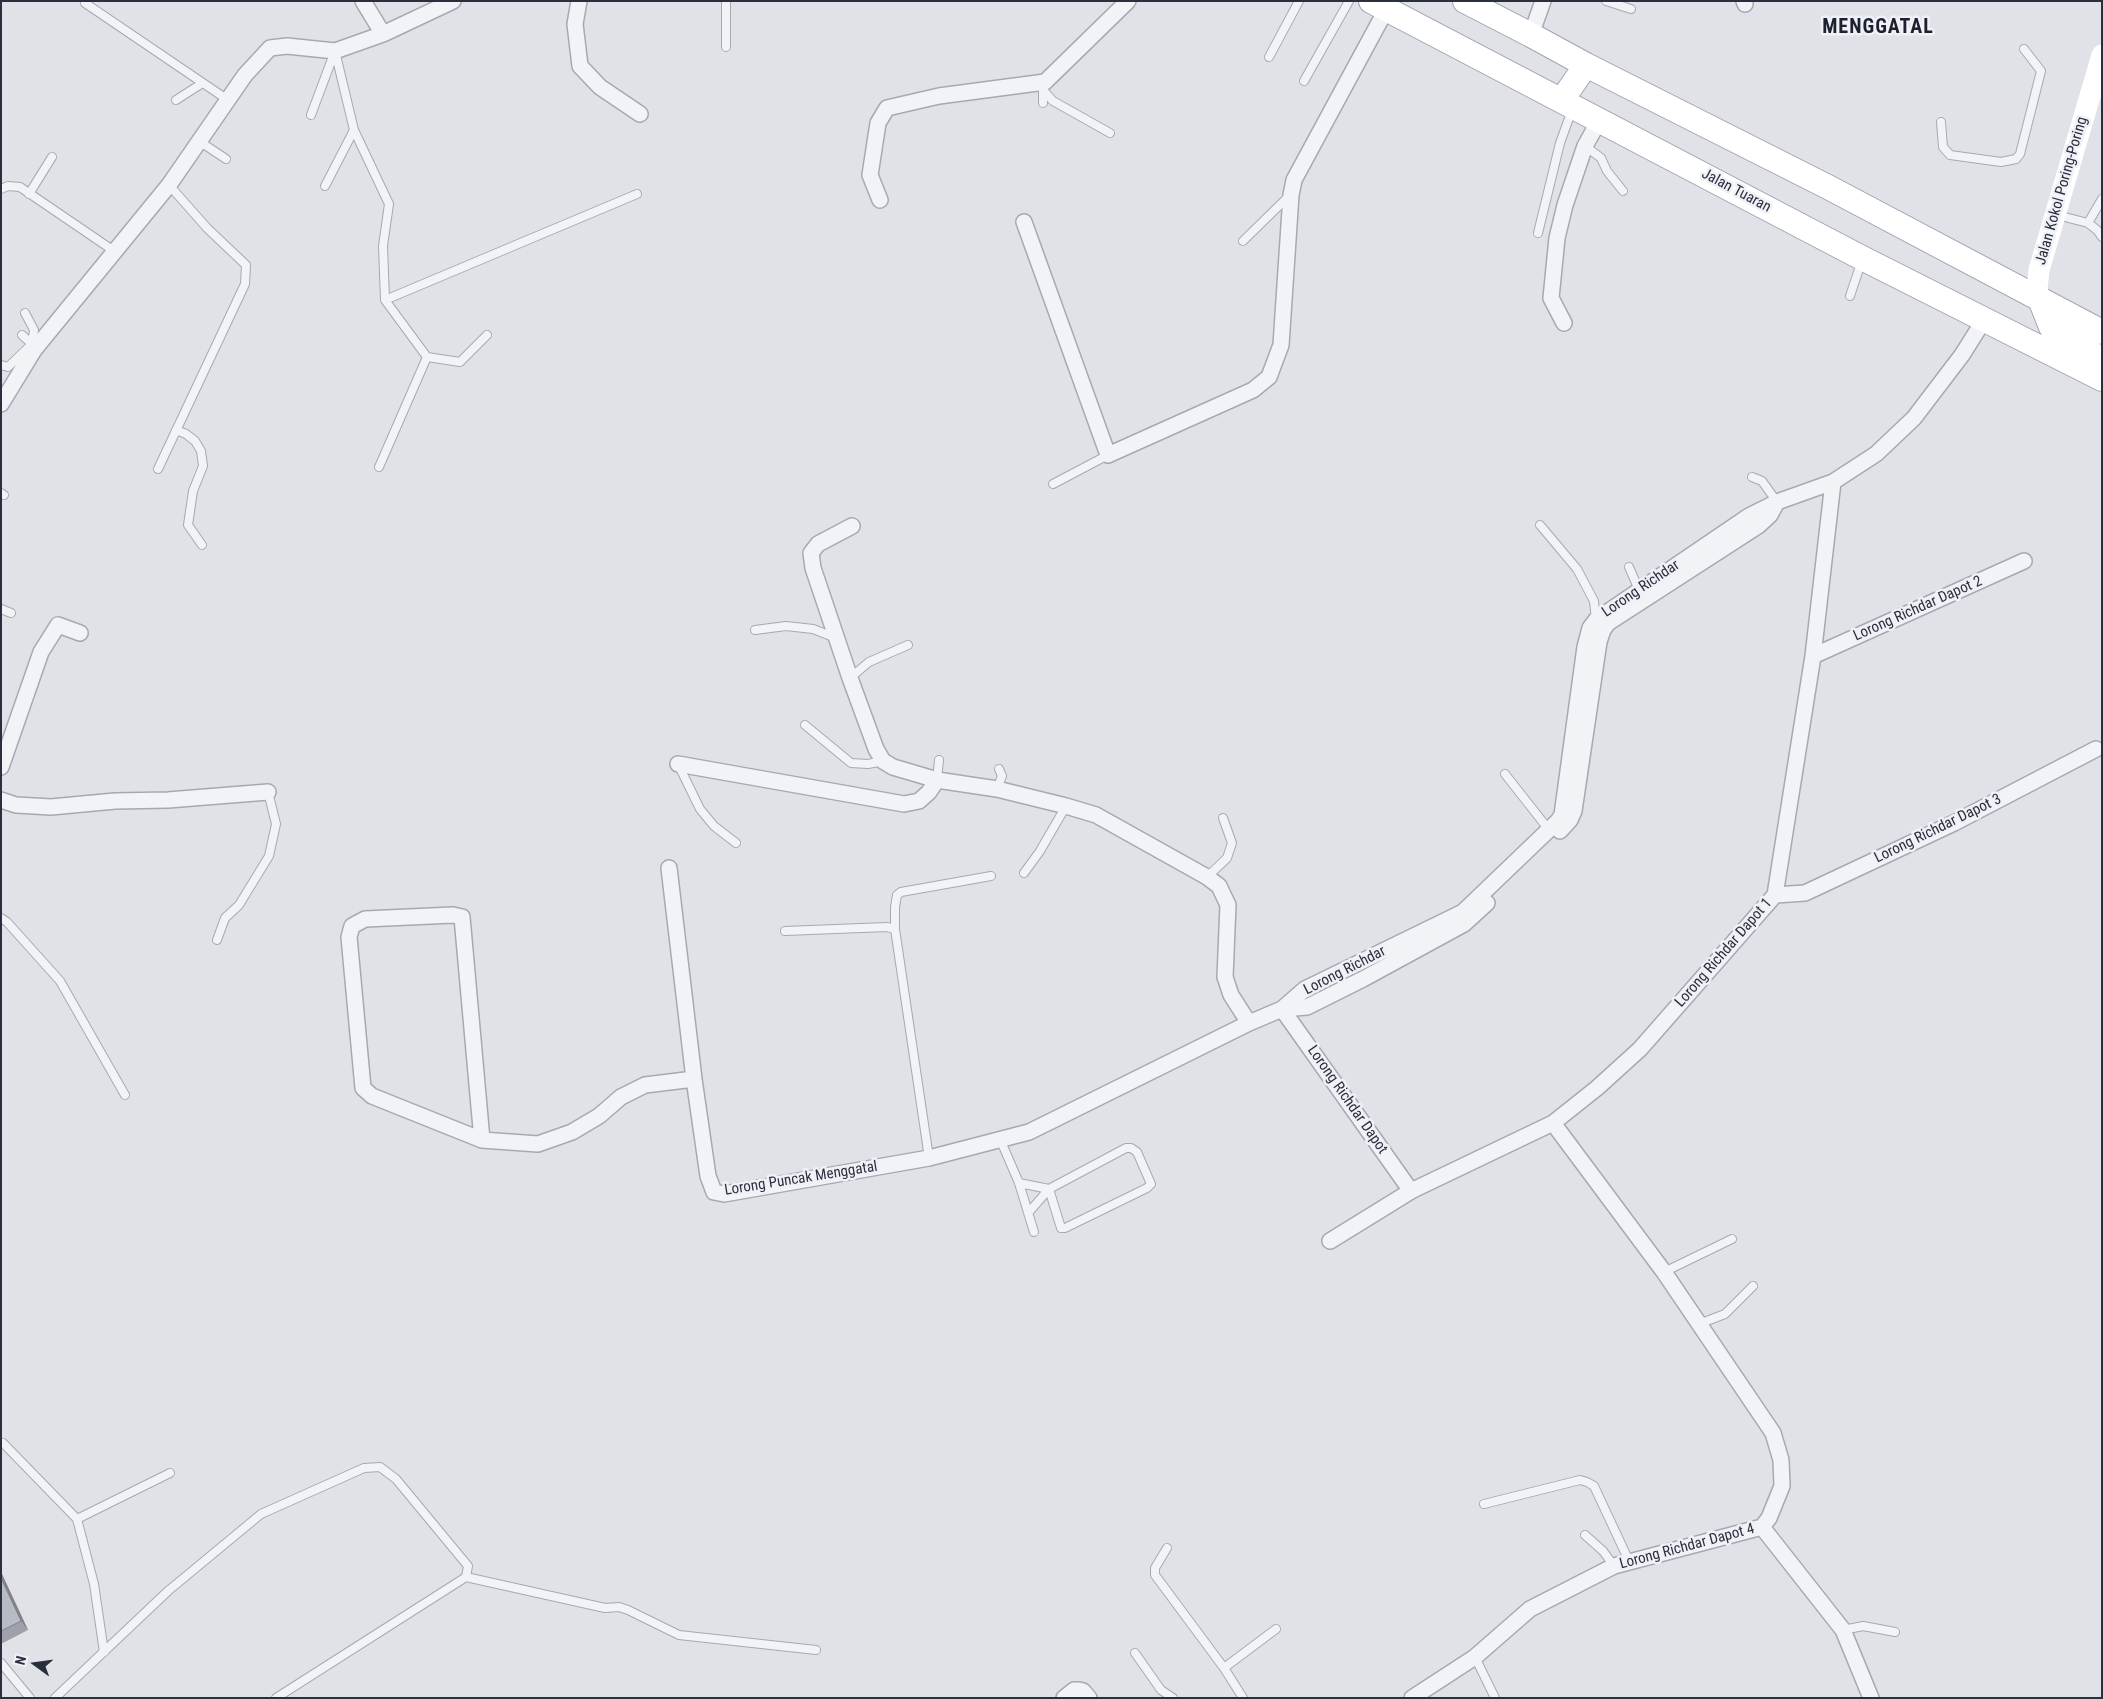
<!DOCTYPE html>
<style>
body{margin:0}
#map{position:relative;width:2103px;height:1699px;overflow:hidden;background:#e0e2e8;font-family:"Roboto Condensed",sans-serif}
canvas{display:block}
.frame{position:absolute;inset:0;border:2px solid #2a2f3e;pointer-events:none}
.north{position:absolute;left:10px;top:1639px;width:50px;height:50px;-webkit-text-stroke:4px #eff1f6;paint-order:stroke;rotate:284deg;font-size:14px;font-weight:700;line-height:20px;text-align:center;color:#2a2f3e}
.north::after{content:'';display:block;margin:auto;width:18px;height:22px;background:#2a2f3e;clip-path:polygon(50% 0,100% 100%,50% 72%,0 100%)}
</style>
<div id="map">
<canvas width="2103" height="1699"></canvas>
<div class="frame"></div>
<div class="north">N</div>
</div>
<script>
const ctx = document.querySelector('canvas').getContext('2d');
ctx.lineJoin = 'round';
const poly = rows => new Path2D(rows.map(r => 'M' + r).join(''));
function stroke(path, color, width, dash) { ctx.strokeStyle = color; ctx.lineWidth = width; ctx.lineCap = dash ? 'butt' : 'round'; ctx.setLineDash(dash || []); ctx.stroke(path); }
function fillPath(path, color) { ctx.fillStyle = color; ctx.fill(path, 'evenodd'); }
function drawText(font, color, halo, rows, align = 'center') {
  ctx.font = font + ' "Roboto Condensed",sans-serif'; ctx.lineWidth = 5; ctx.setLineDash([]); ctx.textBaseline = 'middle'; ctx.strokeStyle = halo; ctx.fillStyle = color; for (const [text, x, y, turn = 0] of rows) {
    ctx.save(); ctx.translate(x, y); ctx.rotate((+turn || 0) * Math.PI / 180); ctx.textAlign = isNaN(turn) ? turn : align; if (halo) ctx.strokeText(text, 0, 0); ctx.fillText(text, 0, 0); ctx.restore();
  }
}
const lane = poly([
 [726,1,726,47],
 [1606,1,1631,9],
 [85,3,228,100],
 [1269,57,1299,1],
 [1304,81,1349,1],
 [1043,90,1053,101,1110,133],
 [176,100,201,84],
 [1043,103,1043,90],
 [311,115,335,51,354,130,389,204,383,246,385,300,427,357,379,467],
 [1941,122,1943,147,1950,155,2001,162,2016,159,2020,154,2041,71,2024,49],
 [199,141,226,159],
 [1585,146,1601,158,1607,171,1623,191],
 [325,186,354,130],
 [1,189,8,186,20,187,114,251],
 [29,194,52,157],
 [2057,215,2088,223,2097,230,2102,237],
 [2088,223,2102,199],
 [1538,233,1560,143,1572,110],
 [1243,241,1289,196],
 [1850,296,1862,260],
 [385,300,637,194],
 [22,335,32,344,34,330,25,313],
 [427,357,460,362,487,335],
 [1,365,8,367,31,345],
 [176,430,186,434,195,441,201,451,203,466,193,491,188,525,202,545],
 [158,469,245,284,246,265,207,228,169,185],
 [1752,477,1762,481,1777,502],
 [1053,484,1108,455],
 [1,493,4,495],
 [1540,525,1577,569,1594,601,1596,620],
 [1629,567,1639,590],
 [1,609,11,613],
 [755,630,786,626,813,629,836,638],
 [850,678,869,662,908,645],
 [805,725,851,763,868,764,883,761],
 [678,764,700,809,714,826,736,843],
 [1505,774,1549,830],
 [937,780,939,760],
 [997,789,1002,776,999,769],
 [1024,873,1040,851,1066,806],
 [1207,877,1227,858,1232,843,1223,818],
 [1,918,7,922,60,981,125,1095],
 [895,929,895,907,897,895,901,892,991,876],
 [785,931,887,927,895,929,929,1158],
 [217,940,225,918,239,905,269,856,276,824,268,792],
 [1000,1139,1019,1183,1034,1232],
 [1019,1183,1049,1189,1126,1148,1131,1148,1137,1152,1151,1184,1147,1188,1065,1228,1061,1228,1049,1189],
 [1029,1212,1049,1189],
 [1664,1272,1732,1239],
 [1699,1324,1725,1314,1753,1286],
 [3,1443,77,1519,94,1584,104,1652],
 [1484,1504,1580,1480,1587,1482,1594,1486,1629,1561],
 [77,1519,170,1473],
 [1585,1535,1603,1551,1614,1566],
 [1167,1548,1155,1568,1155,1575,1224,1668,1243,1698],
 [466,1577,605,1608,619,1607,628,1610,679,1635,816,1650],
 [1843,1630,1863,1626,1895,1632],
 [1135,1653,1161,1690,1173,1698],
 [1475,1657,1495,1698],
 [1,1663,30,1698],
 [1224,1668,1276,1629],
 [55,1698,168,1591,261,1514,364,1468,380,1467,396,1479,468,1566,466,1577,276,1698]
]);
const street = poly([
 [363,1,383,34],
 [579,1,575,24,580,66,600,87,640,114],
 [1744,1,1745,4],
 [1531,35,1543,1],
 [880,200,870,175,878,123,887,108,939,96,1045,82,1128,1],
 [1024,222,1108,455,1253,390,1269,377,1281,345,1291,195,1294,180,1387,8],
 [1564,323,1551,298,1557,238,1565,205,1585,146,1600,119],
 [1,404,34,350,169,185,245,75,270,48,287,46,335,51,383,34,453,1],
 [852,526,818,544,811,553,813,568,850,678,876,749,883,761,893,767,937,780,997,789,1066,806,1096,815,1207,877,1219,886,1228,905,1225,977,1231,995,1249,1023],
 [1813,656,2024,561],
 [678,764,904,804,919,801,929,792,937,780],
 [1,767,41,652,58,625,80,633],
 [1,800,16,805,51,807,115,801,168,800,268,792],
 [1560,831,1570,820,1574,811,1599,642,1603,630,1608,623,1758,526,1770,515,1776,504],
 [669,868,694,1079,708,1176,714,1192,724,1194,929,1158,1029,1132,1249,1023,1282,1009,1305,989,1463,912,1558,821,1562,815,1585,647,1590,628,1596,620,1749,516,1777,502,1833,482,1876,454,1914,418,1962,355,1984,320],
 [1775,895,1805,893,1954,823,2096,749],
 [1282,1009,1307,1007,1363,979,1464,924,1487,903],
 [1282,1009,1411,1191],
 [482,1140,462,917,453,915,365,919,352,926,349,937,363,1088,372,1096,482,1140,538,1144,572,1132,599,1116,621,1097,645,1085,694,1079],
 [1330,1241,1411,1191,1553,1123,1597,1088,1640,1049,1775,895,1813,656,1833,482],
 [1762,1527,1843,1630,1871,1698],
 [1064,1698,1074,1690,1079,1690,1083,1691,1089,1698],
 [1412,1698,1475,1657,1530,1609,1614,1566,1762,1527,1769,1518,1782,1486,1781,1460,1773,1433,1664,1272,1553,1123]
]);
const primary = poly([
 [1371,1,1862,258,2102,379],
 [1465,1,1531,35,1586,65,1828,187,2102,332],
 [1562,100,1586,65],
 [2040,299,2051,327,2102,360]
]);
stroke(lane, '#a6a9b2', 10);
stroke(street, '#a6a9b2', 18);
stroke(primary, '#a0a5b3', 26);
stroke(lane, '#f2f3f7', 8);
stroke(street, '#f2f3f7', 15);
stroke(poly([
 [2040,299,2037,289,2039,270,2102,55]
]), '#fff', 21);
stroke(primary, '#fff', 24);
fillPath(poly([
 [1,1572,28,1630,1,1644]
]), '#9ea1a9');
fillPath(poly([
 [1,1572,28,1630,21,1621,1,1578]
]), '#818389');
const building = poly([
 [1,1578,21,1621,1,1631,1,1578]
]);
fillPath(building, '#b8bbc4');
stroke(building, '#818389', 1);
drawText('15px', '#2a2f3e', '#eff1f6', [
 ["Jalan Tuaran",1736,191,28],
 ["Jalan Kokol Poring-Poring",2062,191,-74],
 ["Lorong Richdar",1641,589,-34],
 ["Lorong Richdar Dapot 2",1918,609,-24],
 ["Lorong Richdar Dapot 3",1938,829,-26],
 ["Lorong Richdar Dapot 1",1724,953,-49],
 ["Lorong Richdar",1345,971,-27],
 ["Lorong Richdar Dapot",1347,1100,55],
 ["Lorong Puncak Menggatal",801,1179,-9],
 ["Lorong Richdar Dapot 4",1687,1547,-15]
]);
ctx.letterSpacing = '1px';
drawText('bold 20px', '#1c202f', '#eff1f6', [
 ["MENGGATAL",1878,28]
]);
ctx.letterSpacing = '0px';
</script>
